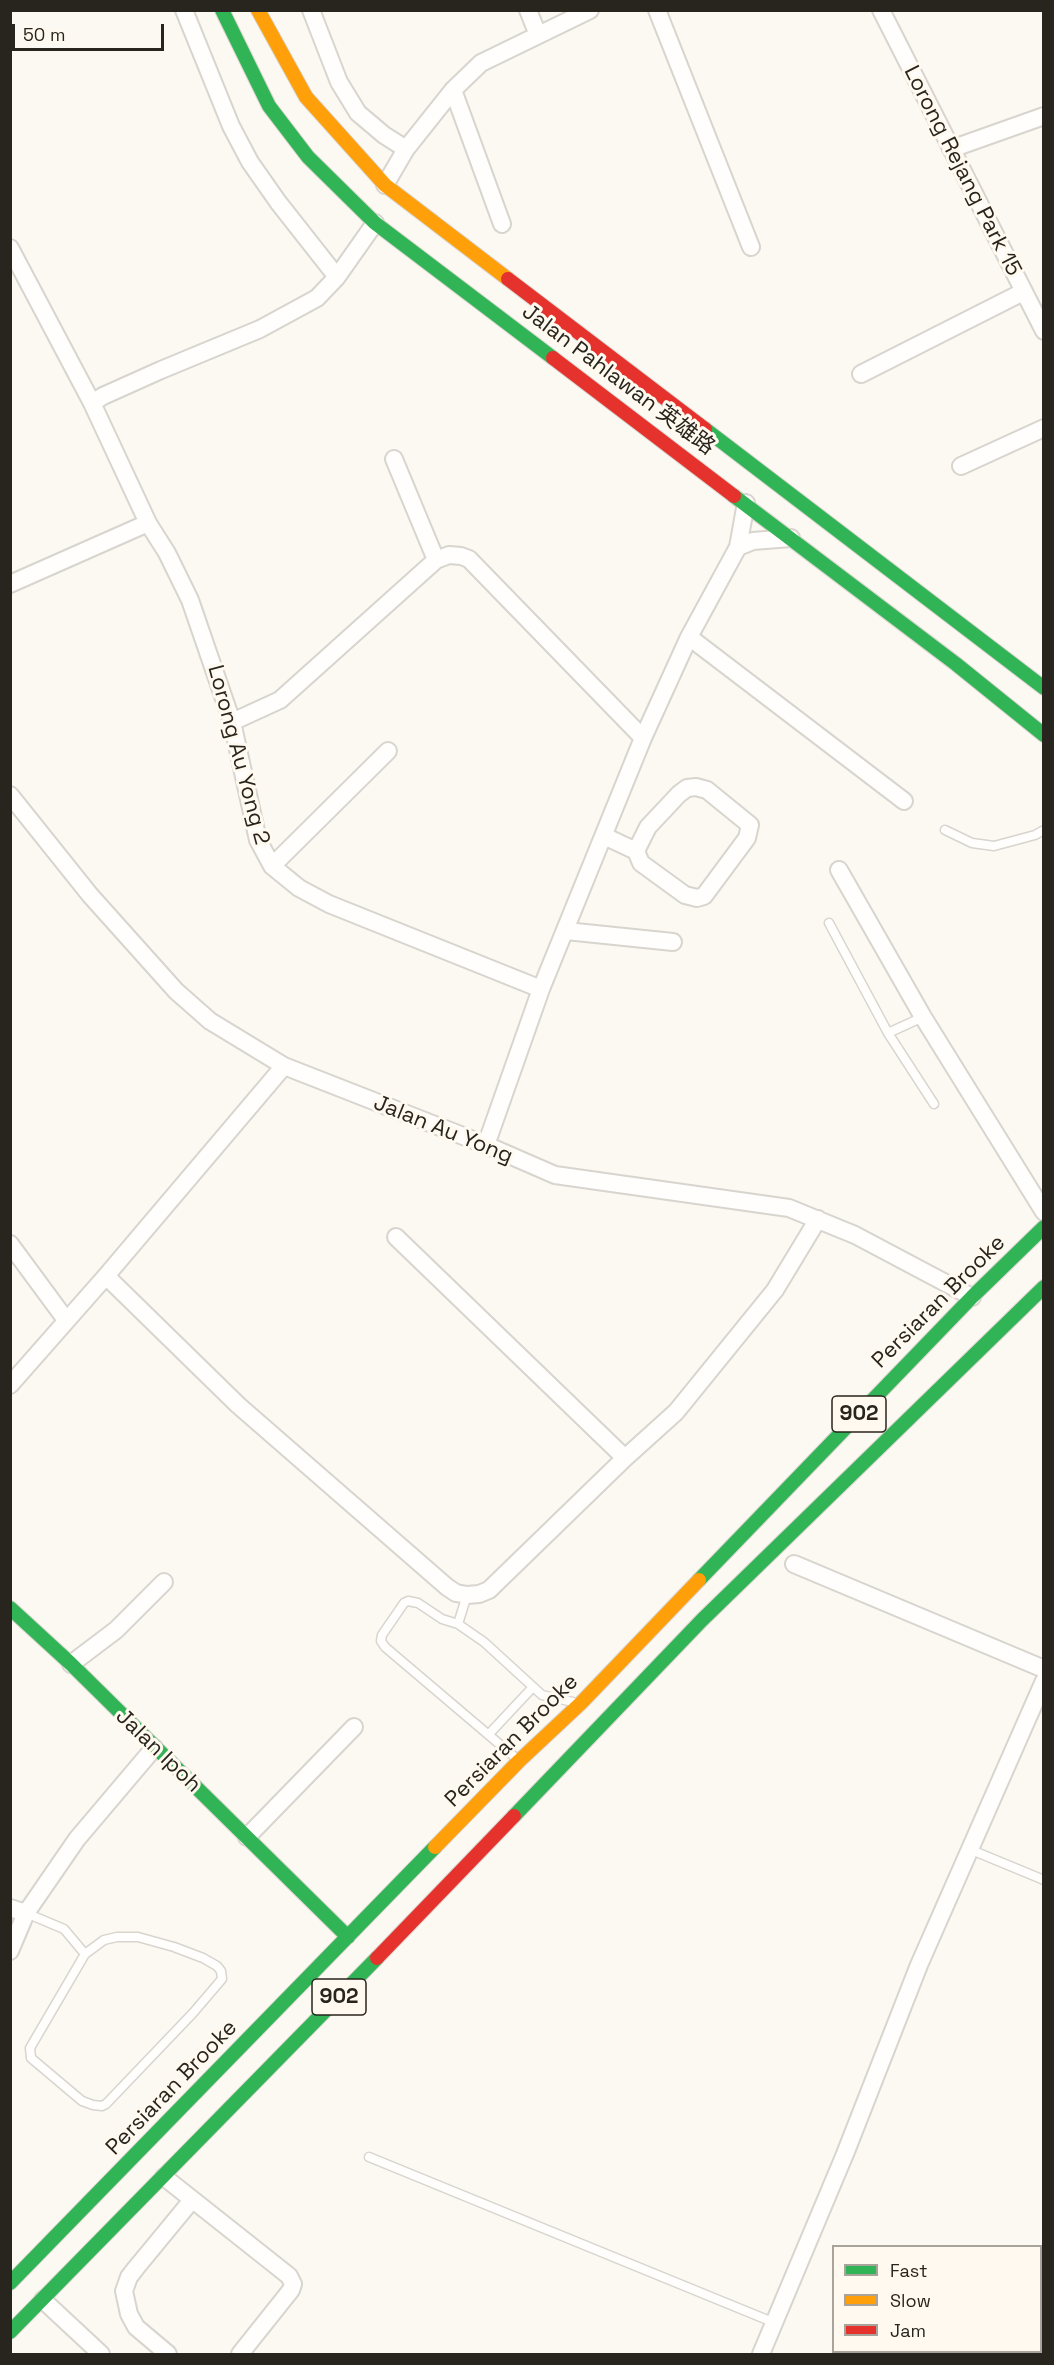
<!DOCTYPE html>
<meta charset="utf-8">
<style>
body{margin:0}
#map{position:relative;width:1054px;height:2365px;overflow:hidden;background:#fcf8f2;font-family:"Space Grotesk",sans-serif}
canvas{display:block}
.frame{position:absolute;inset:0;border:12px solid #28241e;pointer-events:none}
.legend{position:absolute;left:832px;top:2245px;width:210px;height:108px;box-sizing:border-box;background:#fff9ef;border:2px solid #a9a49b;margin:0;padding:8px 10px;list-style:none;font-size:18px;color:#28241e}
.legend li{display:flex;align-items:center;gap:12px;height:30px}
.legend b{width:30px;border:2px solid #a9a49b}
.scale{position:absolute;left:12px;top:24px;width:152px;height:27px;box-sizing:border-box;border:3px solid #28241e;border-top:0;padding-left:8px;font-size:18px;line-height:21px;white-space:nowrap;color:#28241e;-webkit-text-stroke:4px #fff9ef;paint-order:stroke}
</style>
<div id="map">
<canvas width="1054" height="2365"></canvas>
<div class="frame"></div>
<ul class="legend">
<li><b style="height:8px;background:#30b455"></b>Fast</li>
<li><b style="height:8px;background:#ff9f0a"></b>Slow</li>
<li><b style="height:8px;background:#e5322d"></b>Jam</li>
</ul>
<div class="scale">50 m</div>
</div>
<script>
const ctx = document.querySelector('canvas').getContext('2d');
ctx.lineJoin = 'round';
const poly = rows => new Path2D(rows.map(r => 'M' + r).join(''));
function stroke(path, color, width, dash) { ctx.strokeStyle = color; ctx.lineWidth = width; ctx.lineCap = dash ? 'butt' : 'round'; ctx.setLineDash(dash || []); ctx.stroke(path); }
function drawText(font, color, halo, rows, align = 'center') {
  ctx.font = font + ' "Space Grotesk","Noto Sans SC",sans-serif'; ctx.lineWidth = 6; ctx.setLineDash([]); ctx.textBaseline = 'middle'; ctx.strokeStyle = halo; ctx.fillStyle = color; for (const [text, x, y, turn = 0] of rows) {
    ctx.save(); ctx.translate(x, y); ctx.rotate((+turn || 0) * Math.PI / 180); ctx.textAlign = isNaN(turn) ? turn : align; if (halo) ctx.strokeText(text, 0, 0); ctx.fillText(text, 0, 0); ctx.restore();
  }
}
const lane = poly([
 [945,830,972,843,994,846,1035,835,1044,830],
 [829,923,888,1033,934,1104],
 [888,1033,923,1017],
 [458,1624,467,1595],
 [489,1734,533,1687],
 [517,1759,385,1647,381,1641,382,1635,404,1603,408,1601,418,1603,442,1619,458,1624,484,1642,542,1695,573,1702],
 [969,1849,1044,1880],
 [26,1913,64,1929,85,1954],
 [117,1937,138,1937,174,1947,203,1958,217,1966,221,1971,222,1979,193,2013,106,2104,102,2106,93,2105,82,2101,31,2058,30,2048,85,1954,104,1940,117,1937],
 [369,2157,775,2323]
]);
const street = poly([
 [184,10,231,126,250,162,278,202,337,277],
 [311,10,339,82,358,113,384,135,406,149],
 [528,10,538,35],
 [657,10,751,247],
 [881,10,1044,331],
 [453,90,502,224],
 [951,149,1044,116],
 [385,185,406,149,453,90,481,63,590,10],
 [10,248,92,403,148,523,167,553,190,600,232,722,258,840,272,866,299,888,329,904,541,989],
 [861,374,1023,292],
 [92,403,103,396,161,370,260,329,317,298,337,277,375,223],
 [394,459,436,560],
 [961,466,1044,428],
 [738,547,753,541,791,538],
 [10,584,148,523],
 [689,637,904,801],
 [232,722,280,700,436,560,449,555,461,556,469,559,643,738],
 [696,787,707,790,750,825,747,838,704,896,697,898,685,895,641,863,636,851,648,827,679,794,687,788,696,787],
 [10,795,90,895,176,991,210,1021,284,1066,486,1145,555,1175,789,1208,855,1235,972,1297],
 [604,836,636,851],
 [272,866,388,751],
 [839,870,923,1017,1044,1212],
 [566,931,673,942],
 [486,1145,541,989,643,738,689,637,738,547,746,503],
 [396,1237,625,1458],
 [10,1244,66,1320],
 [106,1276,238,1405,447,1587,456,1593,467,1595,479,1594,489,1590,625,1458,676,1412,775,1290,818,1219],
 [10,1385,106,1276,284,1066],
 [794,1564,1044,1669],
 [71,1664,116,1630,164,1582],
 [247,1837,354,1727],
 [10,1908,26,1913],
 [10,1951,26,1913,77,1839,154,1748],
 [164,2177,289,2276,293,2284,291,2290,240,2354],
 [43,2300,101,2354],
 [1040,2333,1044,2333],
 [168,2354,136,2327,129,2314,124,2291,129,2277,136,2268,192,2200],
 [761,2354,845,2154,919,1965,1044,1681]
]);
const fast = poly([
 [222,10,269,106,308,157,375,223,553,358],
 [705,429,1044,688],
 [734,496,956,664,1044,735],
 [699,1580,972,1297,1044,1227],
 [10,1608,71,1664,348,1937],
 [514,1816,702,1620,1044,1287],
 [10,2283,435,1847],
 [10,2332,377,1958]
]);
const slow = poly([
 [258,10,306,97,385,185,508,279],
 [435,1847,519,1761,581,1703,699,1580]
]);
const jam = poly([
 [508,279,705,429],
 [553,358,734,496],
 [377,1958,514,1816]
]);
stroke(lane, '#d8d4ce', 11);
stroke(street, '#d8d4ce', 20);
stroke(fast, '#d8d4ce', 16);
stroke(slow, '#d8d4ce', 16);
stroke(jam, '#d8d4ce', 16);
stroke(lane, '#fffefd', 8);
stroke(street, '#fffefd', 16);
stroke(fast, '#30b455', 14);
stroke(slow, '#ff9f0a', 14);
stroke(jam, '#e5322d', 14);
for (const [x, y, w] of [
 [859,1414,54],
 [339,1997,54]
]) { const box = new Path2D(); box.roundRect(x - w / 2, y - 18, w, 36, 4.5); ctx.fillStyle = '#fff9ef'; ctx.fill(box); stroke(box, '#28241e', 1.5); }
drawText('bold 21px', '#28241e', null, [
 ["902",859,1414],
 ["902",339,1997]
]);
drawText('22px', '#28241e', '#fff9ef', [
 ["Lorong Rejang Park 15",962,171,63],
 ["Jalan Pahlawan 英雄路",618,380,37],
 ["Lorong Au Yong 2",238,755,75],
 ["Jalan Au Yong",443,1130,22],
 ["Persiaran Brooke",939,1302,-45],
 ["Persiaran Brooke",512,1741,-45],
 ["Jalan Ipoh",158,1751,44],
 ["Persiaran Brooke",172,2088,-46]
]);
</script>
